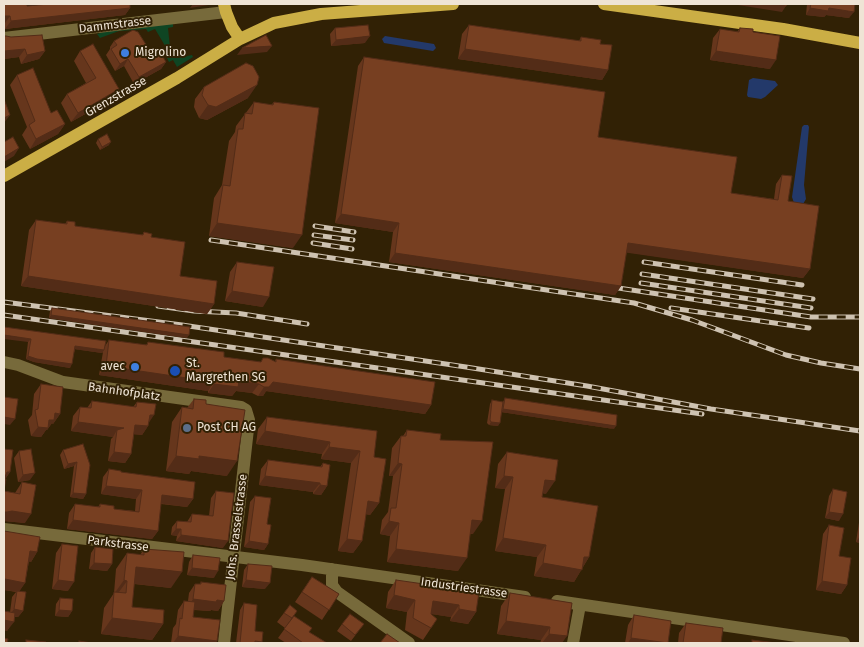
<!DOCTYPE html>
<style>
body{margin:0}
#map{position:relative;width:864px;height:647px;overflow:hidden;background:#312105;font-family:"Fira Sans",sans-serif}
canvas{display:block}
.frame{position:absolute;inset:0;border:5px solid #efe4d5;pointer-events:none}
</style>
<div id="map">
<canvas width="864" height="647"></canvas>
<div class="frame"></div>
</div>
<script>
const ctx = document.querySelector('canvas').getContext('2d');
ctx.lineJoin = 'round';
function fillPath(path, color) { ctx.fillStyle = color; ctx.fill(path, 'evenodd'); }
const poly = rows => new Path2D(rows.map(r => 'M' + r).join(''));
function stroke(path, color, width, dash) { ctx.strokeStyle = color; ctx.lineWidth = width; ctx.lineCap = dash ? 'butt' : 'round'; ctx.setLineDash(dash || []); ctx.stroke(path); }
function drawText(font, color, halo, rows, align = 'center') {
  ctx.font = font + ' "Fira Sans",sans-serif'; ctx.lineWidth = 4; ctx.setLineDash([]); ctx.textBaseline = 'middle'; ctx.strokeStyle = halo; ctx.fillStyle = color; for (const [text, x, y, turn = 0] of rows) {
    ctx.save(); ctx.translate(x, y); ctx.rotate((+turn || 0) * Math.PI / 180); ctx.textAlign = isNaN(turn) ? turn : align; if (halo) ctx.strokeText(text, 0, 0); ctx.fillText(text, 0, 0); ctx.restore();
  }
}
fillPath(poly([
 [173,23,173,27,168,28,171,57,178,57,178,58,192,55,193,57,177,67,173,60,169,62,166,56,170,54,155,29,148,32,146,29,119,31,100,38,97,34,118,28]
]), '#0f4523');
fillPath(poly([
 [385,36,434,44,436,48,433,51,384,43,382,39],
 [753,78,775,81,778,85,765,97,761,99,748,97,747,95,749,80],
 [804,125,808,125,809,127,804,185,806,199,803,204,794,203,792,197,802,127]
]), '#23396a');
stroke(poly([
 [4,38,226,12],
 [4,362,18,365,63,382,241,407,246,410,249,420,224,643],
 [4,529,302,565,525,597],
 [332,569,332,585,337,592,409,643],
 [557,601,844,643],
 [573,643,580,605]
]), '#776a3b', 12);
stroke(poly([
 [224,4,226,12,232,27,240,39],
 [604,4,783,29,860,43],
 [4,176,177,78,240,39,274,23,321,14,453,4]
]), '#cbae45', 12);
const rail = poly([
 [315,226,354,232],
 [314,235,353,240],
 [211,240,634,303,692,320,786,355,821,363,860,369],
 [313,243,352,249],
 [644,262,802,285],
 [642,274,813,299],
 [641,283,811,308],
 [605,286,811,317,860,317],
 [4,302,182,325,466,367,587,386,711,409,860,431],
 [158,306,194,311,236,313,307,324],
 [671,308,809,328],
 [4,315,702,414]
]);
stroke(rail, '#cec2b1', 5);
stroke(rail, '#312105', 3, [9]);
fillPath(poly([
 [4,4,27,6,130,8,125,15,5,29,5,23,4,23],
 [807,4,855,4,849,18,826,15,824,17,806,15],
 [469,25,579,41,581,37,600,44,608,70,602,80,458,59,462,34],
 [335,28,365,43,331,46,330,34],
 [740,28,770,69,710,60,713,38,720,29,737,32],
 [4,36,45,51,39,59,21,64,19,57,4,59],
 [114,41,152,54,166,62,161,69,134,84,124,66,115,71,106,55,110,49,110,47],
 [80,51,119,89,112,99,71,122,61,103,67,94,86,83,74,61],
 [364,57,598,137,731,193,774,199,776,184,782,175,788,201,810,269,803,278,626,252,621,286,615,295,389,262,393,232,335,223,358,66],
 [17,75,51,113,65,124,58,134,30,149,22,135,27,127,10,85],
 [204,87,248,98,207,120,199,118,194,107,195,99],
 [254,102,271,105,274,102,293,248,209,236,214,198,222,185,229,141,235,132,236,126],
 [98,139,109,145,100,150,96,143],
 [36,220,65,224,67,221,75,226,142,235,144,232,151,237,180,276,214,304,207,314,21,286,29,230],
 [237,262,263,307,225,301,230,272],
 [52,308,187,338,49,318,50,311],
 [4,327,105,346,109,340,146,345,148,342,224,357,261,362,275,361,276,359,431,405,425,414,266,391,263,396,258,396,252,393,236,391,232,396,208,393,208,391,99,375,103,352,102,353,75,349,70,368,34,362,26,359,28,342],
 [41,384,60,414,53,424,52,423,47,430,46,430,41,437,31,436,28,420,32,415,34,394],
 [505,398,614,429,501,412,498,426,489,425,487,423,490,404,492,400,503,402],
 [194,399,206,404,227,476,191,471,189,474,166,471,172,422,182,407,187,408],
 [92,401,133,407,137,402,148,424,148,426,142,435,134,434,131,454,125,463,108,461,111,439,113,437,71,431,73,416,80,407,87,408],
 [267,417,374,457,379,503,370,515,366,514,362,541,353,553,338,551,351,463,321,459,322,454,256,444,258,429],
 [407,430,440,440,473,534,470,534,458,571,387,562,390,536,380,534,382,520,388,512,393,476,389,476,392,448,401,436,403,436],
 [83,444,86,494,83,499,70,497,74,466,64,469,60,455,63,450],
 [4,449,10,472,5,479,4,491,15,493,22,482,25,523,4,521],
 [19,451,30,480,18,482,14,458],
 [507,452,546,494,543,493,542,497,589,557,574,582,534,576,537,557,495,551,505,489,495,488,498,464],
 [268,460,320,467,323,463,327,486,321,495,313,494,313,492,259,485,261,469],
 [109,469,121,472,193,499,187,507,161,504,158,531,152,539,67,529,69,513,75,504,98,507,100,504,114,509,135,511,136,499,101,494,103,477],
 [833,489,839,521,825,518,829,496],
 [216,491,223,548,176,541,177,536,171,535,172,527,177,521,187,522,192,514,209,516,211,498],
 [255,496,267,524,268,544,264,550,244,547,250,502],
 [860,516,860,543,856,542],
 [829,525,839,556,847,585,841,594,816,590,823,534],
 [4,531,37,552,31,562,29,561,25,583,19,591,23,611,18,617,15,617,7,631,4,630,4,611,10,612,12,597,16,592,4,590],
 [62,544,68,591,52,589,56,553],
 [95,547,112,564,107,571,89,569,91,553],
 [144,549,171,588,134,584,132,607,163,624,152,640,101,634,104,608,114,593,116,569,127,553,140,555],
 [193,555,214,578,187,575,189,562],
 [248,564,265,589,242,587,244,570],
 [312,577,339,594,322,620,295,602],
 [396,580,476,612,468,624,450,621,451,617,432,614,431,628,423,640,405,630,407,612,386,608,388,592],
 [201,582,224,601,218,611,211,610,210,611,194,610,193,617,216,643,171,643,173,628,176,624,178,610,184,601,188,601,189,593,195,584,200,584],
 [510,593,572,603,562,643,540,643,541,640,497,634,501,606],
 [60,598,72,611,68,617,55,616,56,604],
 [244,603,255,631,261,643,236,643,240,610],
 [290,605,297,611,285,628,277,622],
 [634,615,668,643,625,643,628,625],
 [294,616,309,632,327,643,286,643,278,638],
 [686,623,721,643,678,643,679,633],
 [342,624,364,624,351,641,337,631]
]), '#66361c');
fillPath(poly([
 [193,4,215,4,190,8],
 [739,4,772,4,786,6,782,12,738,5],
 [130,8,125,15,5,29,11,21],
 [810,8,829,8,854,12,849,18,826,15,824,17,806,15],
 [4,16,10,16,5,23,4,23],
 [370,36,365,43,331,46,336,40],
 [272,46,267,52,237,55,242,48],
 [25,49,19,57,4,59,4,51],
 [465,49,608,70,602,80,458,59],
 [45,51,39,59,21,64,27,55],
 [716,51,776,60,770,69,710,60],
 [128,59,124,66,115,71,120,64],
 [166,62,161,69,134,84,139,77],
 [257,85,248,98,207,120,199,118,208,105],
 [119,89,112,99,71,122,78,113],
 [10,115,4,123,4,118],
 [65,124,58,134,30,149,36,139],
 [111,142,109,145,100,150,102,147],
 [19,148,14,156,4,162,4,157],
 [341,214,399,223,393,232,335,223],
 [217,223,302,235,293,248,209,236],
 [628,243,810,269,803,278,622,252],
 [395,253,621,286,615,295,389,262],
 [28,276,214,304,207,314,21,286],
 [232,291,269,297,263,307,225,301],
 [51,315,189,335,187,338,49,318],
 [4,335,31,339,28,342,4,339],
 [75,346,104,350,102,353,73,349],
 [28,356,72,364,70,368,34,362,26,359],
 [106,366,214,382,208,391,99,375],
 [239,381,259,384,252,393,236,391,232,396,208,393,214,384],
 [273,382,431,405,425,414,266,391],
 [264,387,269,387,263,396,258,396],
 [503,409,616,426,614,429,501,412],
 [55,413,60,414,53,424,52,423,47,430,46,430,41,437,31,436,38,427,49,420],
 [150,415,154,415,148,424],
 [4,417,15,419,10,425,4,424],
 [78,422,124,428,117,430,113,437,71,431],
 [491,422,500,423,498,426,489,425],
 [135,425,148,426,142,435,129,434],
 [265,431,330,442,322,454,256,444],
 [329,447,360,451,351,463,321,459],
 [114,452,131,454,125,463,108,461],
 [176,456,199,456,237,461,227,476,191,471,189,474,166,471],
 [77,462,74,466,64,469,68,464],
 [398,463,402,464,393,476,389,476],
 [7,472,10,472,4,481,4,476],
 [35,473,30,480,18,482,23,475],
 [265,476,320,483,313,492,259,485],
 [504,476,513,477,505,489,495,488],
 [545,480,555,481,546,494,536,492],
 [320,485,327,486,321,495,313,494],
 [106,486,142,490,136,499,101,494],
 [73,493,86,494,83,499,70,497],
 [162,495,193,499,187,507,157,503],
 [368,501,379,503,370,515,359,513],
 [12,511,31,514,25,523,4,521,4,512],
 [829,512,843,514,839,521,825,518],
 [73,520,158,531,152,539,67,529],
 [472,520,482,521,473,534,463,533],
 [389,521,399,523,390,536,380,534],
 [176,529,181,529,177,536,171,535],
 [181,535,228,541,223,548,176,541],
 [860,536,860,543,856,542],
 [503,538,546,545,537,557,495,551],
 [347,539,362,541,353,553,338,551],
 [249,541,268,544,264,550,244,547],
 [396,549,467,558,458,571,387,562],
 [30,551,37,552,31,562,24,561],
 [584,557,589,557,574,582,534,576,543,563],
 [94,563,112,564,107,571,89,569],
 [136,567,182,572,171,588,127,583,127,581,116,596,114,594,124,580],
 [192,568,218,571,214,578,187,575],
 [5,579,25,583,19,592,4,590,4,581],
 [58,580,74,582,68,591,52,589],
 [246,580,270,583,265,589,242,587],
 [822,581,847,585,841,594,816,590],
 [394,595,415,600,407,612,386,608],
 [193,599,217,600,224,601,218,611,211,610,210,611,187,609],
 [433,601,459,605,451,617,424,613],
 [14,609,23,611,18,617,9,616],
 [459,609,476,612,468,624,450,621],
 [59,610,72,611,68,617,55,616],
 [112,618,163,624,152,640,101,634],
 [4,620,14,622,7,631,4,630],
 [506,621,550,627,541,640,497,634],
 [549,634,567,636,562,643,542,643],
 [178,636,217,641,216,643,173,643],
 [631,638,664,643,628,643]
]), '#532c17');
const building = poly([
 [4,4,27,4,27,6,49,4,130,4,130,8,11,21,10,16,4,16,4,4],
 [772,4,787,4,786,6,772,4],
 [811,4,855,4,854,12,829,8,828,11,810,8,811,4],
 [368,25,370,36,336,40,335,28,368,25],
 [469,25,581,41,581,37,601,40,600,44,612,45,608,70,465,49,469,25],
 [740,28,753,29,753,32,780,36,776,60,716,51,720,29,739,32,740,28],
 [133,30,138,32,152,54,159,50,166,62,139,77,128,59,120,64,111,49,117,45,114,41,133,30],
 [42,35,45,51,27,55,25,49,4,51,4,36,6,36,11,37,42,35],
 [266,35,272,46,242,48,266,35],
 [93,44,119,89,78,113,67,94,96,78,80,51,93,44],
 [364,57,605,92,598,137,737,157,731,193,778,200,782,175,792,176,788,201,819,206,810,269,628,243,621,286,395,253,399,223,341,214,364,57],
 [246,63,253,66,259,77,257,85,216,107,208,105,202,95,204,87,246,63],
 [33,68,51,113,57,110,65,124,36,139,29,125,35,121,17,75,33,68],
 [4,99,10,115,4,118,4,99],
 [254,102,273,105,274,102,319,108,302,235,217,223,223,185,230,186,238,129,243,129,245,113,252,114,254,102],
 [107,134,111,142,102,147,98,139,107,134],
 [13,137,19,148,4,157,4,142,13,137],
 [36,220,67,224,67,221,75,222,75,226,143,235,144,232,152,234,151,237,185,242,180,276,217,281,214,304,28,276,36,220],
 [237,262,274,267,269,297,232,291,237,262],
 [52,308,190,327,189,335,51,315,52,308],
 [4,327,106,341,104,350,75,346,72,364,37,359,28,356,31,339,4,335,4,327],
 [109,340,147,345,148,342,224,352,224,357,261,362,263,358,268,358,276,362,276,359,435,382,431,405,273,382,269,387,264,387,259,384,239,381,238,387,214,384,214,382,106,366,109,340],
 [41,384,63,387,60,414,55,413,54,420,49,420,48,428,38,427,35,410,38,409,41,384],
 [4,397,18,399,15,419,4,417,4,397],
 [505,398,617,415,616,426,503,409,505,398],
 [194,399,206,400,206,404,245,410,237,461,199,456,199,459,176,456,182,407,193,409,194,399],
 [492,400,503,402,500,423,491,422,490,420,492,400],
 [92,401,136,407,137,402,156,404,154,415,150,415,148,426,135,425,131,454,114,452,117,430,124,428,78,422,80,407,91,408,92,401],
 [267,417,377,431,374,457,386,459,379,503,368,501,362,541,347,539,360,451,329,447,330,442,265,431,267,417],
 [407,430,441,434,440,440,493,442,482,521,472,520,467,558,396,549,399,523,389,521,391,508,396,508,402,464,398,463,401,436,406,436,407,430],
 [83,444,90,465,86,494,73,493,77,462,68,464,63,450,83,444],
 [4,449,13,450,10,472,7,472,6,475,4,476,4,449],
 [31,449,35,473,23,475,19,451,31,449],
 [507,452,558,460,555,481,545,480,542,497,598,506,589,557,584,557,582,570,543,563,546,545,503,538,513,477,504,476,507,452],
 [268,460,322,467,323,463,330,465,327,486,320,485,320,483,265,476,268,460],
 [109,469,121,471,121,472,195,482,193,499,162,495,158,531,73,520,75,504,100,507,100,504,114,506,114,509,139,512,142,490,106,486,109,469],
 [4,479,6,479,4,491,20,494,22,482,36,485,31,514,12,511,7,512,4,512,4,479],
 [833,489,847,492,843,514,829,512,833,489],
 [216,491,234,493,228,541,181,535,181,529,176,529,177,521,191,522,192,514,213,516,216,491],
 [255,496,271,498,267,524,271,525,268,544,249,541,255,496],
 [829,525,844,528,839,556,851,558,847,585,822,581,829,525],
 [4,531,40,537,37,552,30,551,25,583,5,579,4,585,4,531],
 [62,544,78,546,74,582,58,580,62,544],
 [95,547,113,549,112,564,94,563,95,547],
 [144,549,184,552,182,572,136,567,132,607,164,610,163,624,112,618,114,592,126,593,127,581,124,580,127,553,144,555,144,549],
 [193,555,220,558,218,571,192,568,193,555],
 [248,564,272,566,270,583,246,580,248,564],
 [312,577,339,594,329,610,302,592,312,577],
 [396,580,479,592,476,612,459,609,459,605,433,601,431,614,437,619,431,628,413,618,415,600,394,595,396,580],
 [201,582,226,585,224,601,217,600,216,602,193,599,195,584,201,584,201,582],
 [17,591,26,592,23,611,14,609,17,591],
 [510,593,572,603,567,636,549,634,550,627,506,621,510,593],
 [60,598,73,599,72,611,59,610,60,598],
 [184,601,195,602,193,617,220,620,217,641,178,636,180,618,182,619,184,601],
 [244,603,257,605,255,631,263,632,262,642,255,641,255,643,240,643,244,603],
 [290,605,297,611,292,618,284,613,290,605],
 [4,611,15,613,14,622,4,620,4,611],
 [350,614,364,624,355,635,342,624,350,614],
 [634,615,671,621,668,643,631,638,634,615],
 [294,616,312,628,309,632,327,643,303,643,284,629,294,616],
 [686,623,723,628,721,643,683,643,686,623],
 [387,634,400,643,380,643,387,634],
 [4,638,8,639,7,643,4,643,4,638],
 [26,640,46,642,46,643,26,643,26,640],
 [752,640,777,643,752,643,752,640],
 [79,641,92,643,79,643,79,641]
]);
fillPath(building, '#773f21');
stroke(building, '#532c17', 1);
for (const [x, y, r, color] of [
 [125,53,5,"#3f7fe0"],
 [135,367,5,"#3f7fe0"],
 [175,371,6,"#1a4fb4"],
 [187,428,5,"#5c6f8a"]
]) { const dot = new Path2D(); dot.arc(x, y, r, 0, 2 * Math.PI); ctx.fillStyle = color; ctx.fill(dot); stroke(dot, '#312105', 2); }
drawText('12px', '#efe4d5', '#312105', [
 ["Dammstrasse",115,25,-7],
 ["Grenzstrasse",116,97,-30],
 ["Bahnhofplatz",124,392,8],
 ["Johs. Brasselstrasse",237,527,-83],
 ["Parkstrasse",118,544,7],
 ["Industriestrasse",464,588,8]
]);
drawText('12px', '#efe4d5', '#312105', [
 ["Migrolino",135,53],
 ["St.",186,364],
 ["Margrethen SG",186,378],
 ["avec",125,367,"right"],
 ["Post CH AG",197,428]
], 'left');
</script>
